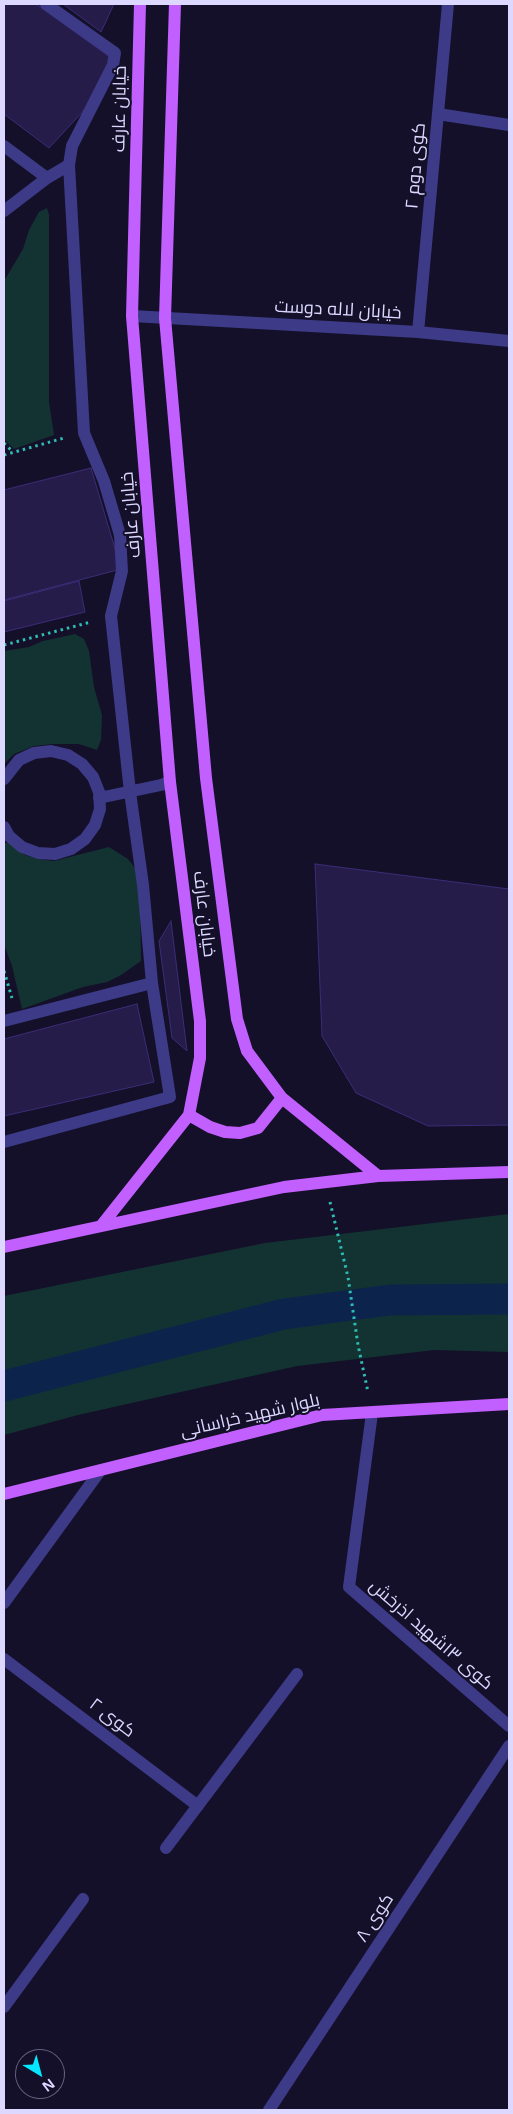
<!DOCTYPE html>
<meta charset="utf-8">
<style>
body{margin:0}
#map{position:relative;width:513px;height:2114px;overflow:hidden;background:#141029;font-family:"Open Sans",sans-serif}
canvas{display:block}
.frame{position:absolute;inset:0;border:5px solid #dcd8ff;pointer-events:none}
.north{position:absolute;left:15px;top:2049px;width:50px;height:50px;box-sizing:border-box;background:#141029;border:1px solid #64607f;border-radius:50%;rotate:143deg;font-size:14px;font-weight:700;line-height:20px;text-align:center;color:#dcd8ff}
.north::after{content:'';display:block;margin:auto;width:18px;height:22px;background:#04e8ff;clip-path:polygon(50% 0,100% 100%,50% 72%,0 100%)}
</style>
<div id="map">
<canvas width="513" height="2114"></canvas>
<div class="frame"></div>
<div class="north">N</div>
</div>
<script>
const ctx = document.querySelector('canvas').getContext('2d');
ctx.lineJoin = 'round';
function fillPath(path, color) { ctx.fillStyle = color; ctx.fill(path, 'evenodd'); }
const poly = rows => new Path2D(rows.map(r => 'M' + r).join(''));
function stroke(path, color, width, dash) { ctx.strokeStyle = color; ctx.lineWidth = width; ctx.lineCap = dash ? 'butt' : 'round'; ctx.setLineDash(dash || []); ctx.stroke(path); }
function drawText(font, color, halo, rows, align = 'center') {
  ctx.font = font + ' "Open Sans",Cairo,sans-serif'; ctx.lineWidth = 4; ctx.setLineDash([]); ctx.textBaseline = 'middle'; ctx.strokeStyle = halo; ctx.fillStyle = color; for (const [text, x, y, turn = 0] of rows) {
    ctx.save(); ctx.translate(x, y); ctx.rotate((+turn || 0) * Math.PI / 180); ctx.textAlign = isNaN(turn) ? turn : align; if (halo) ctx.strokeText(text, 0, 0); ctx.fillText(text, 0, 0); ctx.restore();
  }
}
fillPath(poly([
 [47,208,49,215,49,402,54,435,14,449,4,439,4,281,23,249,29,230,39,212],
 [75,634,84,639,89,651,94,687,102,715,101,740,97,750,79,744,53,744,34,746,14,754,5,763,4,651,29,647,43,641],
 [10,841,14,847,25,855,38,859,54,861,109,847,128,859,135,868,140,901,141,961,121,975,107,982,83,987,22,1009,12,966,4,944,4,844],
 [509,1214,509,1352,434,1350,297,1366,78,1415,4,1435,4,1296,265,1243]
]), '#133332');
stroke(poly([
 [4,1386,284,1314,390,1300,509,1299]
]), '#0c244c', 31);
const building = poly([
 [4,4,36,4,111,58,88,106,49,148,4,114,4,4],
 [63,4,114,4,101,32,63,4],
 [91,468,121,569,4,600,4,490,91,468],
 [79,581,85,612,4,632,4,601,79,581],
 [315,864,509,889,509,1125,428,1126,356,1093,322,1036,315,864],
 [171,921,187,1051,172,1038,159,941,171,921],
 [137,1004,154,1082,4,1116,4,1039,137,1004]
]);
fillPath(building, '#251c4a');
stroke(building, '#3b2d77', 1);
stroke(poly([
 [4,443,11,450],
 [4,455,64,438],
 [4,645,91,622],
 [4,971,12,998],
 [330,1202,348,1277,358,1345,368,1392]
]), '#2ebcb3', 3, [2.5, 4]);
stroke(poly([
 [438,114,509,125],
 [4,146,47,178],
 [4,211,47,178,69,165],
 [132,316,418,332,509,341],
 [418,332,448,4],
 [4,779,19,760,34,753,51,751,68,755,82,764,93,777,99,792,100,809,95,825,85,839,71,849,55,854,38,853,22,847,9,836,4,827],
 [99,798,161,785,170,782],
 [4,1021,152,983],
 [4,1142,170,1097,152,983,143,885,130,792,111,616,122,571,120,535,104,481,84,433,69,165,72,146,113,65,115,53,46,4],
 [372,1413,349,1587,509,1726],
 [4,1603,100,1471],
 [4,1659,198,1806],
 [166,1848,297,1674],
 [4,2007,83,1899],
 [269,2110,509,1746]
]), '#3d3a88', 12);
stroke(poly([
 [175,4,165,318,206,778,237,1019,247,1051,282,1098,378,1176],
 [189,1115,210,1127,225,1132,240,1133,258,1128,282,1098],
 [101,1226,189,1115,200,1058,200,1021,170,782,132,316,140,4],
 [4,1247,284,1187,378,1176,509,1172],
 [4,1494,322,1415,509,1404]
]), '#c25fff', 12);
drawText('18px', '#dcd8ff', '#141029', [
 ["خیابان عارف",120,109,-89],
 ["کوی دوم ۲",416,166,-85],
 ["خیابان لاله دوست",338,310,3],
 ["خیابان عارف",131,515,-95],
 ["خیابان عارف",204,914,83],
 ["بلوار شهید خراسانی",250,1416,-13],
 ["کوی ۱۳شهید اذرخش",431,1635,41],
 ["کوی ۲",112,1718,37],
 ["کوی ۸",375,1918,-57]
]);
</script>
